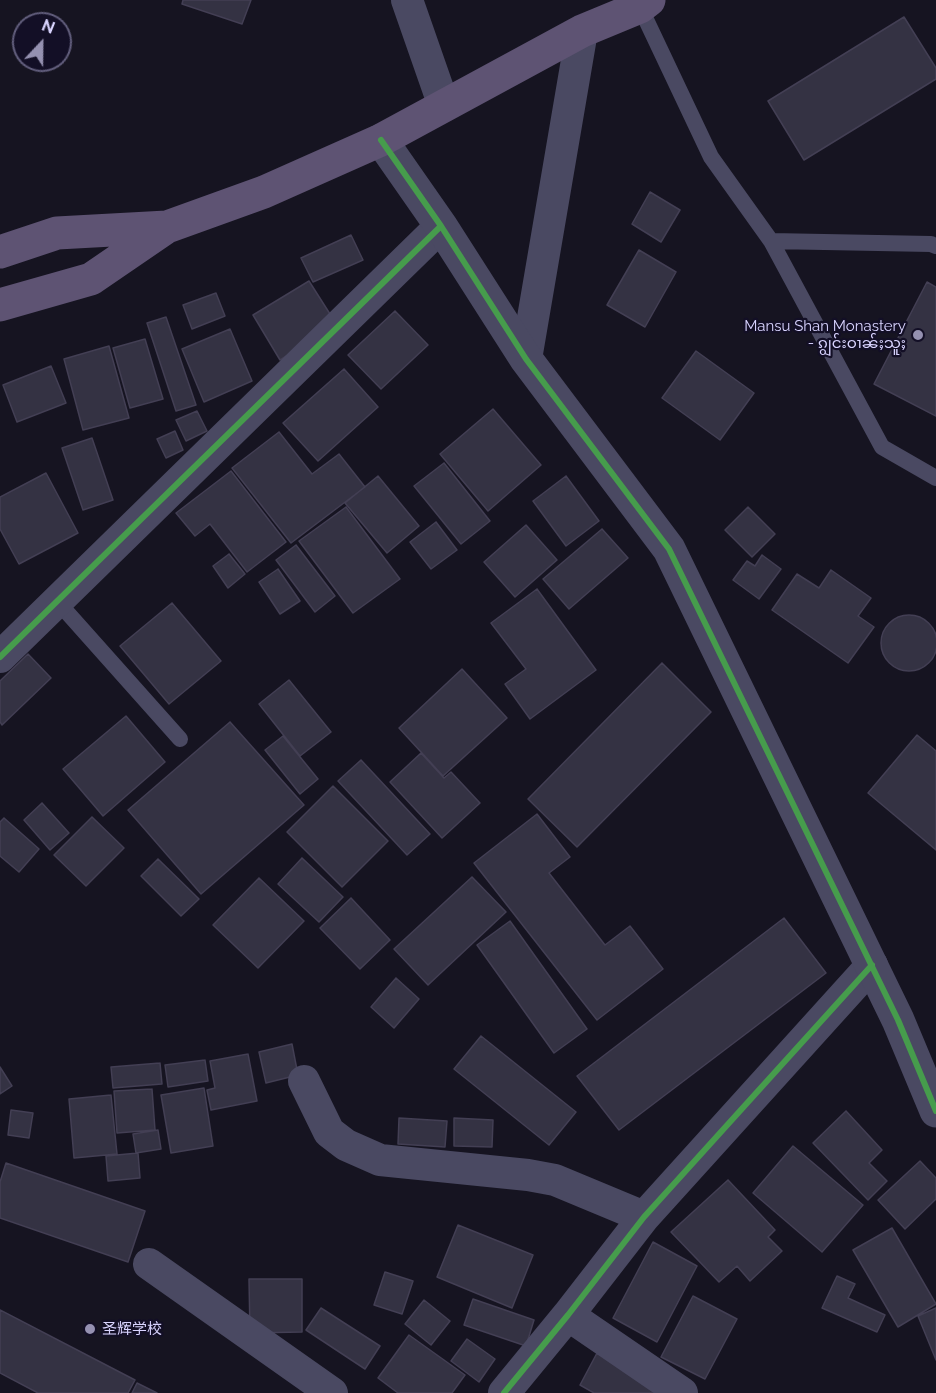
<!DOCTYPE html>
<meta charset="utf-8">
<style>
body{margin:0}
#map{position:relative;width:936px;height:1393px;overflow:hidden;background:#161421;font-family:Raleway,sans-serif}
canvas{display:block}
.north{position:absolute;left:12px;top:12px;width:60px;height:60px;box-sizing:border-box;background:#130f26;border:2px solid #625e7d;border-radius:50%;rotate:22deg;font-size:16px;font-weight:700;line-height:24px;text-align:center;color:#d9d4ff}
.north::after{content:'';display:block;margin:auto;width:21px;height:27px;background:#9591b1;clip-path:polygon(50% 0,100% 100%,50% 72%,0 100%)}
</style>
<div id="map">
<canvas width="936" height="1393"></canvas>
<div class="north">N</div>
</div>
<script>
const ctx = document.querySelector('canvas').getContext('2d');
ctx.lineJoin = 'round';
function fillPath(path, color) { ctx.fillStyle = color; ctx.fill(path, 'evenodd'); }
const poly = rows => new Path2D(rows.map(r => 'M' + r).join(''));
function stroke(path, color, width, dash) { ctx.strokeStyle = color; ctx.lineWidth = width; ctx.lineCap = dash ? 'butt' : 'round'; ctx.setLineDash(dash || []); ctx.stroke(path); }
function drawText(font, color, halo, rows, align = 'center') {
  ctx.font = font + ' Raleway,"Noto Sans SC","Noto Sans Myanmar",sans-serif'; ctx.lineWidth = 4.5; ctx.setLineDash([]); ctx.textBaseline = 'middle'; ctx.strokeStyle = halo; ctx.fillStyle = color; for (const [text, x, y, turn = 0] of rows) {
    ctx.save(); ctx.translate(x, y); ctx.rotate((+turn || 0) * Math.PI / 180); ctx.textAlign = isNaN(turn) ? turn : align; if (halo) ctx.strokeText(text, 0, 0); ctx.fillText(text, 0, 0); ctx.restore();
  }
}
const building = poly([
 [183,0,251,0,242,24,182,4,183,0],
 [904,17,936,68,936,79,804,160,768,101,904,17],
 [650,192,680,210,661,242,632,224,650,192],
 [351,235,363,260,313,282,301,258,351,235],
 [639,250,676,272,645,327,607,305,639,250],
 [309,281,337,325,280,360,253,315,309,281],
 [927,282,936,287,936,416,874,384,927,282],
 [216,293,225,316,192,329,183,305,216,293],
 [395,311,428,345,381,389,348,355,395,311],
 [166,317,196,405,176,411,147,323,166,317],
 [230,329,252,381,204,402,182,349,230,329],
 [145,339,163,399,130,408,113,348,145,339],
 [109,346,129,418,83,430,64,359,109,346],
 [696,351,754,393,720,440,662,398,696,351],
 [51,366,66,403,17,422,3,385,51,366],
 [344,369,378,407,318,461,283,423,344,369],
 [493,409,541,465,488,511,440,454,493,409],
 [197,411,207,431,186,441,176,420,197,411],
 [175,431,183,450,166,458,157,439,175,431],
 [279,432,312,474,339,454,365,487,291,543,232,468,279,432],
 [92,438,113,500,83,510,62,448,92,438],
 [444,463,490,521,461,544,414,486,444,463],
 [231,471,286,542,247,572,210,524,195,536,176,513,231,471],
 [46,473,78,533,19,564,0,529,0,497,46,473],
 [378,476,419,526,387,553,345,503,378,476],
 [566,476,599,521,566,546,533,501,566,476],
 [346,507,400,579,353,613,299,541,346,507],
 [748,507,775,534,752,557,725,530,748,507],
 [436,522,457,550,431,569,410,542,436,522],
 [526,525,557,560,515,597,484,562,526,525],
 [602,529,628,558,569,609,543,579,602,529],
 [296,545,335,596,315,612,276,560,296,545],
 [229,554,245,574,228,588,213,566,229,554],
 [762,555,781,569,759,599,733,580,747,561,755,566,762,555],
 [278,569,300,601,280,614,259,582,278,569],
 [831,570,871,598,858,616,874,627,848,663,772,610,797,574,819,588,831,570],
 [537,589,596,670,530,719,505,684,526,669,491,623,537,589],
 [172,603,221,661,169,704,120,646,172,603],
 '881 643a28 28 0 1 1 56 0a28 28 0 1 1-56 0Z',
 [28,654,51,678,2,725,0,722,0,681,28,654],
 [662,663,711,712,577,847,528,799,662,663],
 [462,669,507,718,443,776,399,728,462,669],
 [289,680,331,732,300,756,259,704,289,680],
 [126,716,165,762,103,816,63,769,126,716],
 [230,722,304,805,201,894,128,810,230,722],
 [917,735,936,751,936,850,868,793,917,735],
 [283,736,318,779,300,794,265,750,283,736],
 [421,753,444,778,451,772,480,803,442,838,390,782,421,753],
 [361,760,430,834,407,855,338,781,361,760],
 [333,786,388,841,342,887,287,832,333,786],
 [42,803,69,833,50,850,24,820,42,803],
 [537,814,570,857,549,873,605,945,630,926,663,969,597,1020,474,863,537,814],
 [92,817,124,848,86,886,54,855,92,817],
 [4,818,39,849,19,872,0,856,0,822,4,818],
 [302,858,343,897,319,922,278,884,302,858],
 [158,859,199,899,181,916,141,876,158,859],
 [472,877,506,912,428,985,394,949,472,877],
 [259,878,304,921,258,968,213,925,259,878],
 [351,898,390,940,360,969,320,928,351,898],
 [784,918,826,973,619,1130,577,1076,784,918],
 [510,921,587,1029,554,1053,477,945,510,921],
 [396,978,419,999,394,1028,371,1007,396,978],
 [481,1036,576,1112,549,1145,454,1069,481,1036],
 [292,1044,298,1075,266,1083,259,1052,292,1044],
 [248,1054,257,1101,211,1110,207,1090,215,1088,210,1061,248,1054],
 [205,1060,208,1081,168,1087,165,1065,205,1060],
 [160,1063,162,1084,113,1088,111,1067,160,1063],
 [0,1067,12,1086,0,1094,0,1067],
 [204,1088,213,1146,171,1153,161,1095,204,1088],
 [152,1089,155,1130,117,1133,114,1091,152,1089],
 [111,1095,117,1154,74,1158,69,1099,111,1095],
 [11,1110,33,1113,29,1138,8,1135,11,1110],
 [846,1111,882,1150,869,1163,887,1181,868,1200,813,1143,846,1111],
 [399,1118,447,1121,445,1147,398,1144,399,1118],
 [454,1118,493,1120,492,1147,454,1146,454,1118],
 [158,1130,161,1149,136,1153,133,1134,158,1130],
 [793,1146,863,1205,822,1252,753,1193,793,1146],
 [138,1153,140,1178,108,1181,106,1156,138,1153],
 [920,1161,936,1178,936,1199,905,1229,878,1200,920,1161],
 [6,1163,145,1211,128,1262,0,1218,0,1182,6,1163],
 [728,1180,775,1230,768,1237,782,1251,750,1281,737,1266,719,1282,671,1232,728,1180],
 [458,1225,533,1255,512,1308,437,1277,458,1225],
 [892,1228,936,1304,898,1327,853,1250,892,1228],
 [653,1242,697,1266,657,1342,613,1318,653,1242],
 [385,1272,413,1281,402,1314,374,1305,385,1272],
 [837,1276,855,1284,848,1298,885,1315,877,1332,822,1308,837,1276],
 [249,1279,302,1279,302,1332,250,1333,249,1279],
 [693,1296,737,1319,705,1379,661,1357,693,1296],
 [473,1299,534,1320,526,1346,464,1325,473,1299],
 [424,1300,450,1321,431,1345,405,1324,424,1300],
 [321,1308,380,1346,365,1369,306,1330,321,1308],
 [936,1308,936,1360,918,1316,936,1308],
 [0,1310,135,1380,128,1393,38,1393,0,1373,0,1310],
 [409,1335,465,1375,452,1393,398,1393,378,1378,409,1335],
 [467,1339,495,1359,479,1382,451,1361,467,1339],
 [597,1353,671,1393,594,1393,580,1385,597,1353],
 [137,1383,157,1393,132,1393,137,1383]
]);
fillPath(building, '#343243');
stroke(building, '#433f54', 1.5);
stroke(poly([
 [640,7,711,157,771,241,882,447,936,478],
 [771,241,931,244,936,246],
 [57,601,180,739]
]), '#4a4962', 16);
stroke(poly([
 [407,0,444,106],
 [526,359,582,31],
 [0,657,441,226],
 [304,1081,329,1132,346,1145,380,1160,528,1175,555,1180,644,1217],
 [149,1264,332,1393],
 [568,1315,682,1393],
 [504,1393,568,1315,644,1217,872,965]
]), '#4a4962', 32);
stroke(poly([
 [381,140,441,226,526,359,669,549,898,1020,936,1111]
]), '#4a4962', 33);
stroke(poly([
 [0,252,57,233,167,227],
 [0,305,91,279,167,227,264,192,381,140,582,31,640,7,649,0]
]), '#5e5373', 33);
stroke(poly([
 [381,140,441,226,526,359,669,549,898,1020,936,1111],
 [0,657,441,226],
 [504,1393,568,1315,644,1217,872,965]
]), '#469c4c', 6);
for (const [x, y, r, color] of [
 [918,335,6,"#9591b1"],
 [90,1329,6,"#9591b1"]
]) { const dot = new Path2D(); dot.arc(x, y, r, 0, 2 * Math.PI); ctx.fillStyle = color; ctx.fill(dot); stroke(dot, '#130f26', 2); }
drawText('15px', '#d9d4ff', '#130f26', [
 ["Mansu Shan Monastery",906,326],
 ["- ၵျွင်းဝၢၼ်ႈသူႈ",906,343],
 ["圣辉学校",102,1329,"left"]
], 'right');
</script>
